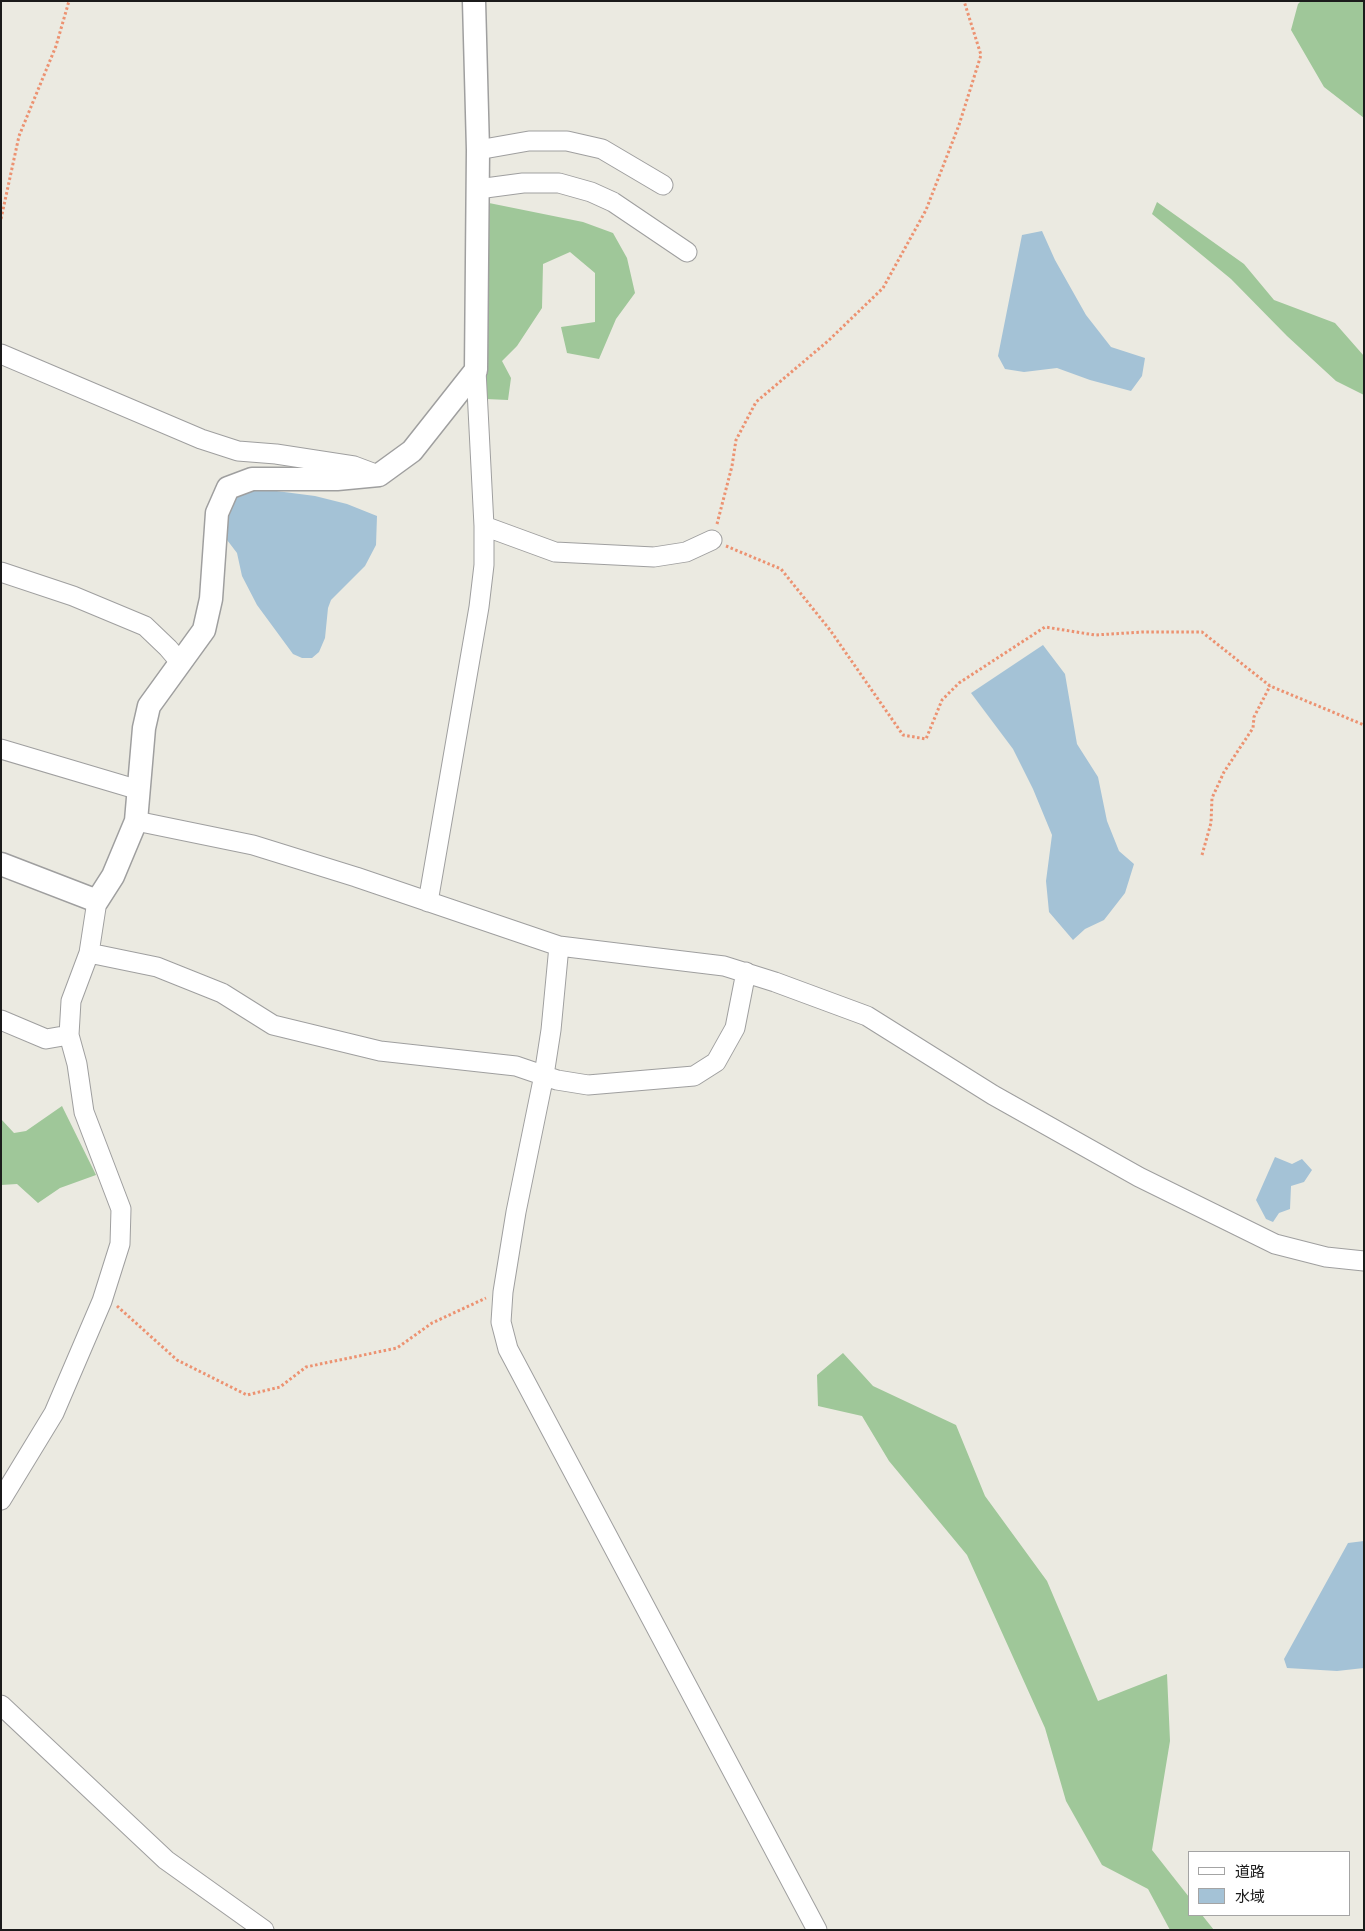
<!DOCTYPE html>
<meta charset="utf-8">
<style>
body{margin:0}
#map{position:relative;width:1365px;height:1931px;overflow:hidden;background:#ebeae1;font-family:Ubuntu,"Noto Sans JP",sans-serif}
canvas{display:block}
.frame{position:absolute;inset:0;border:2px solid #1b1b1b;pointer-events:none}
.legend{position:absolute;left:1188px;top:1851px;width:162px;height:65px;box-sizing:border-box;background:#fff;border:1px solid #a4a4a4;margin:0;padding:6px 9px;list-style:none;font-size:15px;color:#1b1b1b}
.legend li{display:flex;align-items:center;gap:10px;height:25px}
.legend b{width:25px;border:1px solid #a4a4a4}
</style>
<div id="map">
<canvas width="1365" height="1931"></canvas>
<div class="frame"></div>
<ul class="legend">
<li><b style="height:6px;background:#fff"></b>道路</li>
<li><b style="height:14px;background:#a4c2d6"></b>水域</li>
</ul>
</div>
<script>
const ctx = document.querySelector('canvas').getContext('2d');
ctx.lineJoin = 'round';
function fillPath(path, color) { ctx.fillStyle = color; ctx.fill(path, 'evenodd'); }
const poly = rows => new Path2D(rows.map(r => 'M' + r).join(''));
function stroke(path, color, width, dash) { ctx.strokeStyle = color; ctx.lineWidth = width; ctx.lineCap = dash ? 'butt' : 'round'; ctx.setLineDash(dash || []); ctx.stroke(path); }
fillPath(poly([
 [1301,1,1364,1,1364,118,1324,87,1291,30,1298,4],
 [1157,202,1244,264,1274,300,1335,323,1364,356,1364,395,1336,381,1287,336,1231,279,1152,214],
 [489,203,583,222,613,233,627,258,635,293,616,319,599,359,567,353,561,327,595,322,595,273,570,252,543,264,542,308,517,346,502,361,511,378,508,400,486,399,484,372],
 [62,1106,96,1175,60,1188,38,1203,17,1184,1,1185,1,1119,14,1133,26,1131],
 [843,1353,873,1386,956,1425,985,1496,1047,1581,1098,1701,1167,1674,1170,1741,1152,1850,1189,1897,1189,1915,1202,1915,1214,1930,1170,1930,1148,1889,1102,1865,1066,1801,1045,1728,967,1555,889,1461,862,1416,818,1406,817,1375]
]), '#9fc799');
fillPath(poly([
 [1042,231,1055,260,1086,315,1111,347,1145,358,1142,376,1131,391,1090,380,1057,368,1024,372,1005,369,998,356,1022,235],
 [261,489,315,496,347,504,377,516,376,545,365,566,331,600,328,608,325,638,319,652,312,658,302,658,293,654,257,605,242,576,237,553,224,536,231,499,244,491],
 [1043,645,1065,674,1077,744,1098,777,1107,821,1119,851,1134,864,1125,893,1104,920,1085,929,1073,940,1049,912,1046,881,1052,835,1033,789,1013,749,971,693],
 [1275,1157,1292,1164,1302,1159,1312,1170,1304,1182,1291,1186,1290,1209,1279,1213,1273,1222,1266,1219,1256,1200],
 [1364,1541,1364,1668,1337,1671,1287,1668,1284,1659,1348,1543]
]), '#a4c2d6');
const minor = poly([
 [478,150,529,141,567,141,602,149,663,185],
 [478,189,523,183,559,183,591,192,613,202,687,252],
 [1,354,201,439,238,451,276,454,354,466,378,475],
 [484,526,555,552,654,557,686,552,712,540],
 [1,572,73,596,145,626,168,648,180,662],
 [1,749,139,790],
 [136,821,253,845,356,877,559,946,724,966,775,982,867,1016,993,1095,1139,1177,1275,1244,1326,1257,1364,1261],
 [428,902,479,607,484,565,484,526,476,370],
 [559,946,551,1030,544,1075,516,1212,503,1292,501,1322,508,1349,817,1930],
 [89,953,157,967,222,993,273,1025,380,1051,516,1066,557,1080,588,1085,694,1076,716,1062,735,1028,746,972],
 [1,1020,46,1039,69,1035],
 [1,1500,54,1413,102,1301,120,1244,121,1209,84,1112,77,1064,69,1035,71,1001,89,953,97,901],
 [1,1705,166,1860,264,1930]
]);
const tertiary = poly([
 [1,864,97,901,113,876,136,821,144,728,149,706,204,630,211,599,217,513,228,488,252,479,337,479,379,475,412,451,476,370,478,150,474,1]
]);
stroke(minor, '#9f9f9f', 21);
stroke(tertiary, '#9f9f9f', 25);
stroke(poly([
 [1,219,19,136,56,46,69,1],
 [717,524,732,466,736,440,756,402,828,341,883,288,926,210,959,125,981,55,964,1],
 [726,546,781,569,830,630,903,735,926,739,942,700,959,683,1045,627,1095,635,1143,632,1202,632,1270,686,1364,725],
 [1202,855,1211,823,1212,798,1224,772,1253,728,1254,717,1270,686],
 [117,1306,177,1360,247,1395,280,1387,306,1367,397,1348,432,1323,486,1298]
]), '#ec9271', 3, [2.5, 2.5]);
stroke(minor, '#fff', 19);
stroke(tertiary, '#fff', 22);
</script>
